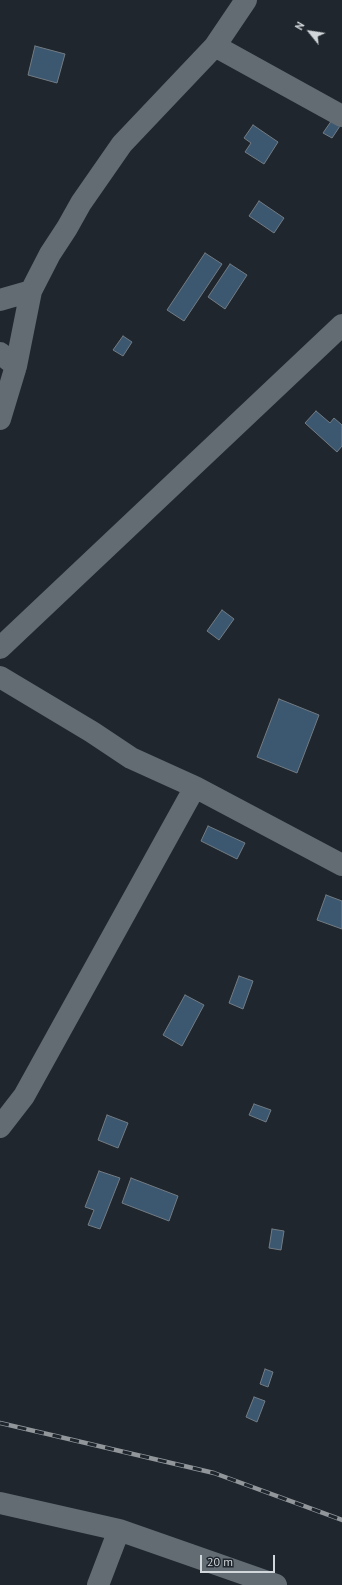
<!DOCTYPE html>
<style>
body{margin:0}
#map{position:relative;width:342px;height:1585px;overflow:hidden;background:#1f262d;font-family:"PT Sans",sans-serif}
canvas{display:block}
.north{position:absolute;left:290px;top:12px;width:40px;height:40px;-webkit-text-stroke:3px #1f262d;paint-order:stroke;rotate:300deg;font-size:11px;font-weight:700;line-height:16px;text-align:center;color:#d1d6da}
.north::after{content:'';display:block;margin:auto;width:14px;height:18px;background:#d1d6da;clip-path:polygon(50% 0,100% 100%,50% 72%,0 100%)}
.scale{position:absolute;left:200px;top:1555px;width:75px;height:18px;box-sizing:border-box;border:2px solid #d1d6da;border-top:0;padding-left:5px;font-size:12px;line-height:14px;white-space:nowrap;color:#d1d6da;-webkit-text-stroke:3px #1f262d;paint-order:stroke}
</style>
<div id="map">
<canvas width="342" height="1585"></canvas>
<div class="north">N</div>
<div class="scale">20 m</div>
</div>
<script>
const ctx = document.querySelector('canvas').getContext('2d');
ctx.lineJoin = 'round';
function fillPath(path, color) { ctx.fillStyle = color; ctx.fill(path, 'evenodd'); }
const poly = rows => new Path2D(rows.map(r => 'M' + r).join(''));
function stroke(path, color, width, dash) { ctx.strokeStyle = color; ctx.lineWidth = width; ctx.lineCap = dash ? 'butt' : 'round'; ctx.setLineDash(dash || []); ctx.stroke(path); }
const building = poly([
 [35,46,65,54,57,83,28,75,35,46],
 [332,120,340,126,332,138,323,133,332,120],
 [253,125,278,142,264,164,245,152,251,143,244,138,253,125],
 [259,201,284,218,274,233,249,216,259,201],
 [205,253,222,264,184,321,167,310,205,253],
 [230,264,247,275,225,309,208,297,230,264],
 [123,336,132,342,123,356,113,350,123,336],
 [316,411,330,423,334,418,342,425,342,446,337,452,305,423,316,411],
 [222,610,234,619,219,640,207,631,222,610],
 [279,699,319,715,297,773,257,757,279,699],
 [208,826,245,843,237,859,201,841,208,826],
 [326,895,342,901,342,929,317,920,326,895],
 [239,976,253,981,243,1009,229,1003,239,976],
 [185,995,204,1005,182,1046,163,1035,185,995],
 [254,1104,271,1110,266,1122,249,1115,254,1104],
 [107,1115,128,1123,118,1148,98,1140,107,1115],
 [99,1171,120,1178,100,1229,88,1225,94,1210,85,1207,99,1171],
 [131,1178,178,1196,169,1221,122,1203,131,1178],
 [272,1229,284,1231,281,1250,269,1248,272,1229],
 [265,1369,273,1372,268,1387,260,1384,265,1369],
 [254,1397,265,1401,257,1422,246,1417,254,1397]
]);
fillPath(building, '#3c5770');
stroke(building, '#737c84', 1);
stroke(poly([
 [215,46,342,116],
 [0,300,31,291],
 [0,353,16,366],
 [0,419,16,366,31,291,50,254,67,228,81,203,122,144,215,46,246,0],
 [0,648,342,325],
 [0,677,92,732,131,758,195,787,342,865],
 [0,1127,24,1096,195,787],
 [0,1503,119,1530,276,1585],
 [98,1585,119,1530]
]), '#636b73', 22);
const rail = poly([
 [0,1423,214,1473,342,1520]
]);
stroke(rail, '#91969b', 4.5);
stroke(rail, '#1f262d', 3, [9]);
</script>
